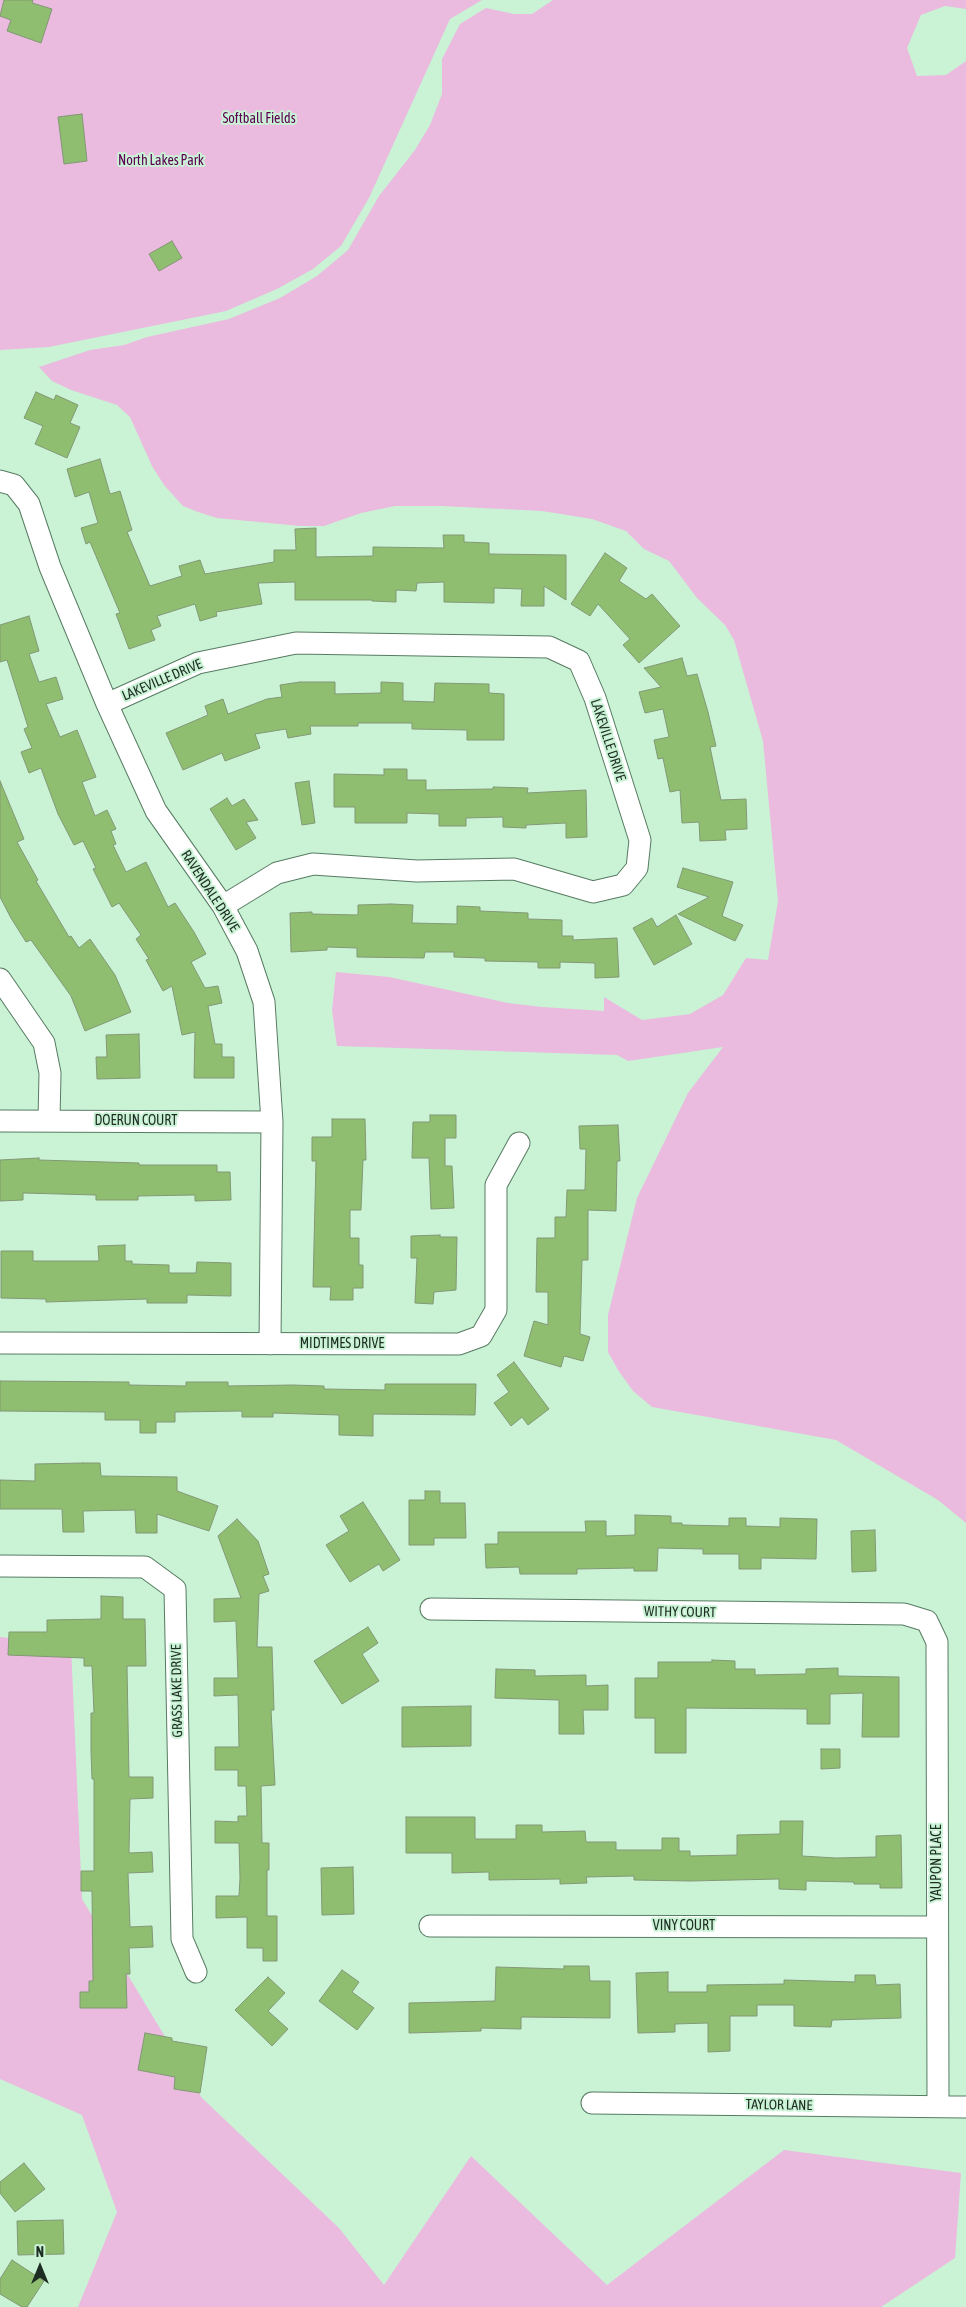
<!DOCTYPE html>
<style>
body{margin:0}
#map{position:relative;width:966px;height:2307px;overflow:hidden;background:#caf3d6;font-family:"Asap Condensed",sans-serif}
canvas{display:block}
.north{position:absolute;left:15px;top:2242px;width:50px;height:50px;-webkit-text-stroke:4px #caf3d6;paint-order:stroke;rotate:0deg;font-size:14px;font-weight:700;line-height:20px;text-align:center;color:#1d2d22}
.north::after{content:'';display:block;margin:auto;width:18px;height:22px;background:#1d2d22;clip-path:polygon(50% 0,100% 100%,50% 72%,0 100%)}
</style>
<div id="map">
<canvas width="966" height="2307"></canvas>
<div class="north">N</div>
</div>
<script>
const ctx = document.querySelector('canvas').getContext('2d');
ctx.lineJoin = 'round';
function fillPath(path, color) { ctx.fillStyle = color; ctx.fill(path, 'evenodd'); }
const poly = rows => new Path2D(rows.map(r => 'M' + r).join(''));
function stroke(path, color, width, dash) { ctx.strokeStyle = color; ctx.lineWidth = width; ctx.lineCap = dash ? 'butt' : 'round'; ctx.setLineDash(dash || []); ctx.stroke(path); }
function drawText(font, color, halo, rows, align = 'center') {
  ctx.font = font + ' "Asap Condensed",sans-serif'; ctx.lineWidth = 4; ctx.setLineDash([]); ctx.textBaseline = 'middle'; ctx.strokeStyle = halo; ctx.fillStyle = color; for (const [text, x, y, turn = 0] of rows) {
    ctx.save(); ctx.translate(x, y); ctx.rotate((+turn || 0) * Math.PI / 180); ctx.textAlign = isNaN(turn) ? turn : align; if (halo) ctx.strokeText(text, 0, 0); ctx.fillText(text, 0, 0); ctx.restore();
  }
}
fillPath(poly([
 [0,0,482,0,450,19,369,198,341,246,313,269,277,289,226,311,49,347,0,350],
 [553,0,966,0,966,9,945,6,921,15,907,48,917,76,946,75,966,61,966,1523,938,1500,836,1440,652,1407,633,1391,618,1370,608,1352,608,1315,637,1198,688,1093,723,1047,628,1061,617,1055,337,1046,332,1010,336,972,389,977,508,1003,542,1007,604,1011,604,997,642,1020,690,1014,723,995,746,958,768,960,778,901,763,741,734,640,725,625,697,598,669,561,644,549,626,531,592,519,542,511,441,506,395,506,361,513,324,526,300,526,217,518,198,512,183,506,164,485,152,466,130,417,117,405,71,390,52,381,39,367,90,350,124,345,147,337,229,319,280,298,317,276,348,250,379,196,415,150,430,125,442,94,442,59,460,24,486,8,514,14,532,14],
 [0,1637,71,1645,82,1899,202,2098,339,2228,384,2285,471,2156,607,2285,784,2150,961,2173,955,2258,881,2307,78,2307,117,2212,82,2115,0,2079]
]), '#eabadf');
const building = poly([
 [4,0,33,0,32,3,52,9,41,43,7,31,11,20,0,16,4,0],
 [82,114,87,161,64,164,58,117,82,114],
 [172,241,182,258,159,271,149,254,172,241],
 [36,392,54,400,56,395,78,405,70,423,80,427,67,458,35,444,43,426,24,418,36,392],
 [100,459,110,494,120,491,132,530,127,532,150,586,182,576,179,566,200,560,205,574,274,562,274,550,296,550,295,529,316,528,316,557,373,556,373,547,444,548,443,535,464,535,464,542,489,543,489,554,566,555,566,600,544,586,544,606,521,606,522,589,494,588,494,603,444,602,444,582,417,583,416,591,396,590,396,602,372,601,372,600,295,600,295,582,258,583,262,604,216,612,217,616,200,621,195,604,157,616,161,626,151,630,155,640,129,649,116,614,120,613,90,542,86,544,81,528,98,523,89,492,75,497,67,469,100,459],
 [605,553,627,568,619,581,646,599,652,594,680,626,639,663,623,645,630,639,598,604,590,616,571,604,605,553],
 [29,616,39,651,29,654,39,682,56,677,63,699,46,704,60,737,77,730,96,777,82,782,95,816,107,810,116,829,111,831,116,844,113,845,126,872,146,862,168,907,175,903,194,932,206,954,191,962,205,988,218,986,222,1003,208,1006,215,1044,222,1044,222,1057,234,1057,234,1078,194,1078,195,1032,182,1035,172,986,163,991,146,960,149,959,136,939,141,935,119,903,112,907,93,869,96,868,83,841,74,845,58,814,41,768,29,773,21,752,32,748,24,729,28,727,7,660,0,662,0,625,29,616],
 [682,658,687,676,697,674,708,712,716,746,710,747,721,800,746,799,747,829,725,830,726,840,700,841,699,822,682,823,680,790,670,792,663,758,658,759,654,740,669,737,663,709,645,713,639,692,661,687,644,668,682,658],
 [300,682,335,682,335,694,381,693,381,682,403,683,403,701,434,702,435,683,489,684,489,693,504,694,504,740,467,740,467,730,412,729,412,723,358,723,358,726,310,726,311,734,288,738,286,729,255,734,260,748,225,761,222,753,183,770,166,733,208,715,205,706,223,699,228,714,267,699,282,697,280,685,300,682],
 [384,769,407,769,407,780,426,780,426,790,493,789,493,787,528,788,527,793,586,790,587,837,566,838,566,823,526,825,526,828,503,827,503,817,466,818,466,826,439,826,439,814,407,813,407,823,355,823,355,807,334,807,334,774,384,775,384,769],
 [0,781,24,839,17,842,38,880,36,881,69,937,71,936,79,948,90,939,115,975,131,1012,85,1031,71,996,31,940,26,942,11,918,0,897,0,781],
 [309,781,315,823,302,825,295,783,309,781],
 [227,798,232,806,244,799,258,820,246,822,256,838,236,850,210,809,227,798],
 [683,868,733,882,722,916,743,925,735,941,678,914,709,897,677,887,683,868],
 [391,904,413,905,412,923,457,924,457,906,480,907,480,911,528,913,528,919,562,920,562,936,573,936,573,940,617,938,619,977,595,978,595,963,560,962,560,968,538,968,538,962,485,961,485,958,454,957,454,952,425,952,424,958,357,957,357,948,327,947,327,950,291,952,290,913,312,912,312,914,358,915,358,905,391,904],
 [676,915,692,944,654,965,633,928,652,918,657,927,676,915],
 [139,1034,140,1078,97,1079,96,1057,107,1057,106,1035,139,1034],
 [430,1115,456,1115,456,1138,445,1138,445,1166,452,1166,454,1208,431,1209,429,1158,412,1158,413,1122,430,1122,430,1115],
 [332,1119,365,1119,366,1160,363,1160,361,1210,350,1210,350,1238,359,1238,359,1265,363,1265,363,1288,353,1288,353,1300,330,1300,331,1287,313,1287,316,1161,312,1161,312,1137,332,1137,332,1119],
 [618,1125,620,1161,617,1161,616,1211,588,1210,588,1260,582,1260,580,1334,590,1337,583,1361,564,1356,561,1367,524,1356,534,1321,548,1325,548,1292,536,1292,537,1238,555,1238,555,1217,566,1217,567,1190,585,1190,586,1149,580,1149,579,1126,618,1125],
 [39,1158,39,1160,139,1163,139,1165,217,1165,217,1172,230,1172,231,1200,195,1201,195,1195,138,1196,138,1200,96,1200,96,1195,23,1193,23,1200,0,1201,0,1160,39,1158],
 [440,1235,440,1237,457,1237,456,1290,434,1292,433,1304,415,1303,417,1258,411,1258,411,1236,440,1235],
 [125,1245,125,1261,132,1261,132,1264,169,1265,169,1273,196,1273,197,1262,231,1263,231,1296,187,1295,187,1303,147,1303,147,1299,46,1302,46,1299,1,1298,1,1251,33,1251,33,1261,99,1261,98,1246,125,1245],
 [514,1362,549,1409,528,1425,522,1417,511,1426,494,1403,509,1392,497,1375,514,1362],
 [0,1381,129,1382,129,1385,186,1386,186,1382,228,1382,228,1386,293,1385,324,1386,324,1389,385,1390,385,1384,476,1384,475,1415,373,1414,373,1436,339,1435,339,1415,273,1413,273,1417,242,1417,242,1411,175,1412,175,1422,156,1422,156,1433,140,1433,140,1420,105,1420,105,1412,0,1411,0,1381],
 [83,1463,100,1463,101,1476,177,1477,177,1491,218,1506,209,1531,157,1514,157,1533,136,1533,135,1510,83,1511,84,1532,63,1532,62,1509,0,1509,0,1480,35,1481,35,1464,83,1463],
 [425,1491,440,1491,440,1503,465,1503,466,1538,434,1538,434,1545,409,1545,409,1500,425,1500,425,1491],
 [363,1502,400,1560,383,1571,379,1564,350,1582,326,1545,349,1531,340,1516,363,1502],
 [635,1515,671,1516,671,1523,682,1523,682,1525,729,1526,729,1518,746,1518,746,1526,780,1527,780,1518,817,1519,816,1559,761,1558,761,1569,739,1569,739,1554,703,1554,703,1549,658,1548,657,1571,634,1571,634,1568,577,1569,577,1574,520,1574,519,1567,486,1568,485,1544,498,1544,498,1532,586,1532,585,1521,606,1521,606,1536,635,1535,635,1515],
 [237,1519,258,1541,269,1574,263,1576,269,1591,259,1594,257,1647,272,1647,274,1710,271,1710,275,1785,261,1786,262,1843,269,1843,269,1870,267,1870,267,1916,277,1916,277,1961,263,1961,263,1948,247,1948,247,1917,216,1918,216,1896,239,1896,240,1878,239,1843,215,1843,215,1821,238,1822,238,1816,247,1816,246,1786,238,1786,238,1770,215,1770,215,1747,239,1747,238,1695,214,1696,214,1678,238,1678,236,1621,214,1622,214,1599,241,1598,218,1536,237,1519],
 [875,1530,876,1571,852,1572,851,1531,875,1530],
 [101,1596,123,1597,123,1619,145,1619,146,1666,127,1666,129,1777,153,1777,153,1798,130,1799,129,1853,152,1852,153,1872,128,1873,130,1927,152,1926,153,1947,129,1948,130,1974,126,1974,127,2008,80,2008,80,1992,89,1992,89,1981,93,1981,92,1891,81,1891,81,1871,94,1871,94,1779,92,1779,91,1751,91,1713,94,1713,92,1666,84,1666,84,1658,8,1655,9,1632,47,1632,47,1620,101,1619,101,1596],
 [368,1627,378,1643,362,1654,379,1681,342,1704,314,1661,368,1627],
 [712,1660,735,1661,735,1669,755,1669,755,1675,806,1674,806,1669,838,1668,838,1676,899,1677,899,1737,862,1737,863,1693,830,1694,830,1724,807,1724,807,1709,686,1708,686,1753,655,1753,655,1718,635,1718,635,1678,658,1678,658,1662,712,1662,712,1660],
 [496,1669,535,1670,535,1676,586,1675,586,1686,608,1685,608,1710,583,1710,584,1734,559,1734,559,1700,495,1698,496,1669],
 [471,1706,471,1746,402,1747,402,1707,471,1706],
 [821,1749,840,1749,840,1768,821,1769,821,1749],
 [406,1817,475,1817,475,1839,516,1839,516,1825,542,1825,542,1832,585,1831,586,1842,616,1842,616,1850,662,1850,662,1838,679,1838,679,1851,690,1851,690,1856,737,1855,737,1835,780,1834,780,1821,803,1821,802,1856,836,1858,876,1857,876,1836,901,1835,902,1888,880,1888,880,1884,854,1884,854,1882,806,1881,806,1890,779,1889,779,1879,690,1881,634,1880,634,1876,586,1877,587,1883,560,1884,560,1879,489,1880,489,1872,452,1873,452,1853,406,1853,406,1817],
 [353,1867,354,1914,322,1915,321,1868,353,1867],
 [564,1966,589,1966,590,1981,610,1981,610,2018,521,2017,521,2029,481,2028,481,2031,409,2033,409,2003,495,2001,496,1967,564,1969,564,1966],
 [342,1970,359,1982,352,1992,374,2008,357,2030,319,2001,342,1970],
 [668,1972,668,1992,707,1992,707,1985,784,1984,784,1980,855,1982,855,1975,875,1975,876,1985,900,1984,901,2018,832,2020,831,2027,794,2026,794,2005,757,2005,757,2016,730,2016,730,2051,708,2052,708,2023,675,2024,675,2032,638,2033,636,1973,668,1972],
 [268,1977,285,1993,268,2011,288,2029,272,2046,235,2010,268,1977],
 [145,2033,172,2038,172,2041,207,2047,200,2093,174,2089,175,2077,138,2070,145,2033],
 [24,2163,45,2189,15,2212,0,2193,0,2182,24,2163],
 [63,2220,64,2254,18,2255,17,2221,63,2220],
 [12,2260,44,2281,27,2307,22,2307,0,2294,0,2279,12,2260]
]);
fillPath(building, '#8fbe70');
stroke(building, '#829875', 1);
const street = poly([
 [0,481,14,485,29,504,50,567,107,704,156,811,223,906,247,951,264,1002,272,1122,270,1344],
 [107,704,198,663,296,643,549,647,579,661,595,698,640,840,637,868,623,885,593,892,514,869,417,871,313,864,277,873,223,906],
 [0,979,44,1043,50,1073,49,1120],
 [0,1121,272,1122],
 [0,1343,459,1344,481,1336,496,1310,496,1185,519,1143],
 [0,1566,145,1567,175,1589,182,1939,196,1972],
 [431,1609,904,1614,927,1621,937,1642,938,2106],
 [430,1926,937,1927],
 [592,2103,966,2107]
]);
stroke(street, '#577b62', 23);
stroke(street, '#fff', 21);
drawText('14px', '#5c0052', '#caf3d6', [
 ["Softball Fields",259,119],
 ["North Lakes Park",161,161]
]);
drawText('14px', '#1d2d22', '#caf3d6', [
 ["LAKEVILLE DRIVE",162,680,-23],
 ["LAKEVILLE DRIVE",608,740,72],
 ["RAVENDALE DRIVE",210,891,57],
 ["DOERUN COURT",136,1121],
 ["MIDTIMES DRIVE",342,1344],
 ["WITHY COURT",680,1612,1],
 ["GRASS LAKE DRIVE",177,1691,-91],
 ["YAUPON PLACE",937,1863,-90],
 ["VINY COURT",684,1926],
 ["TAYLOR LANE",779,2105,1]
]);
</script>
